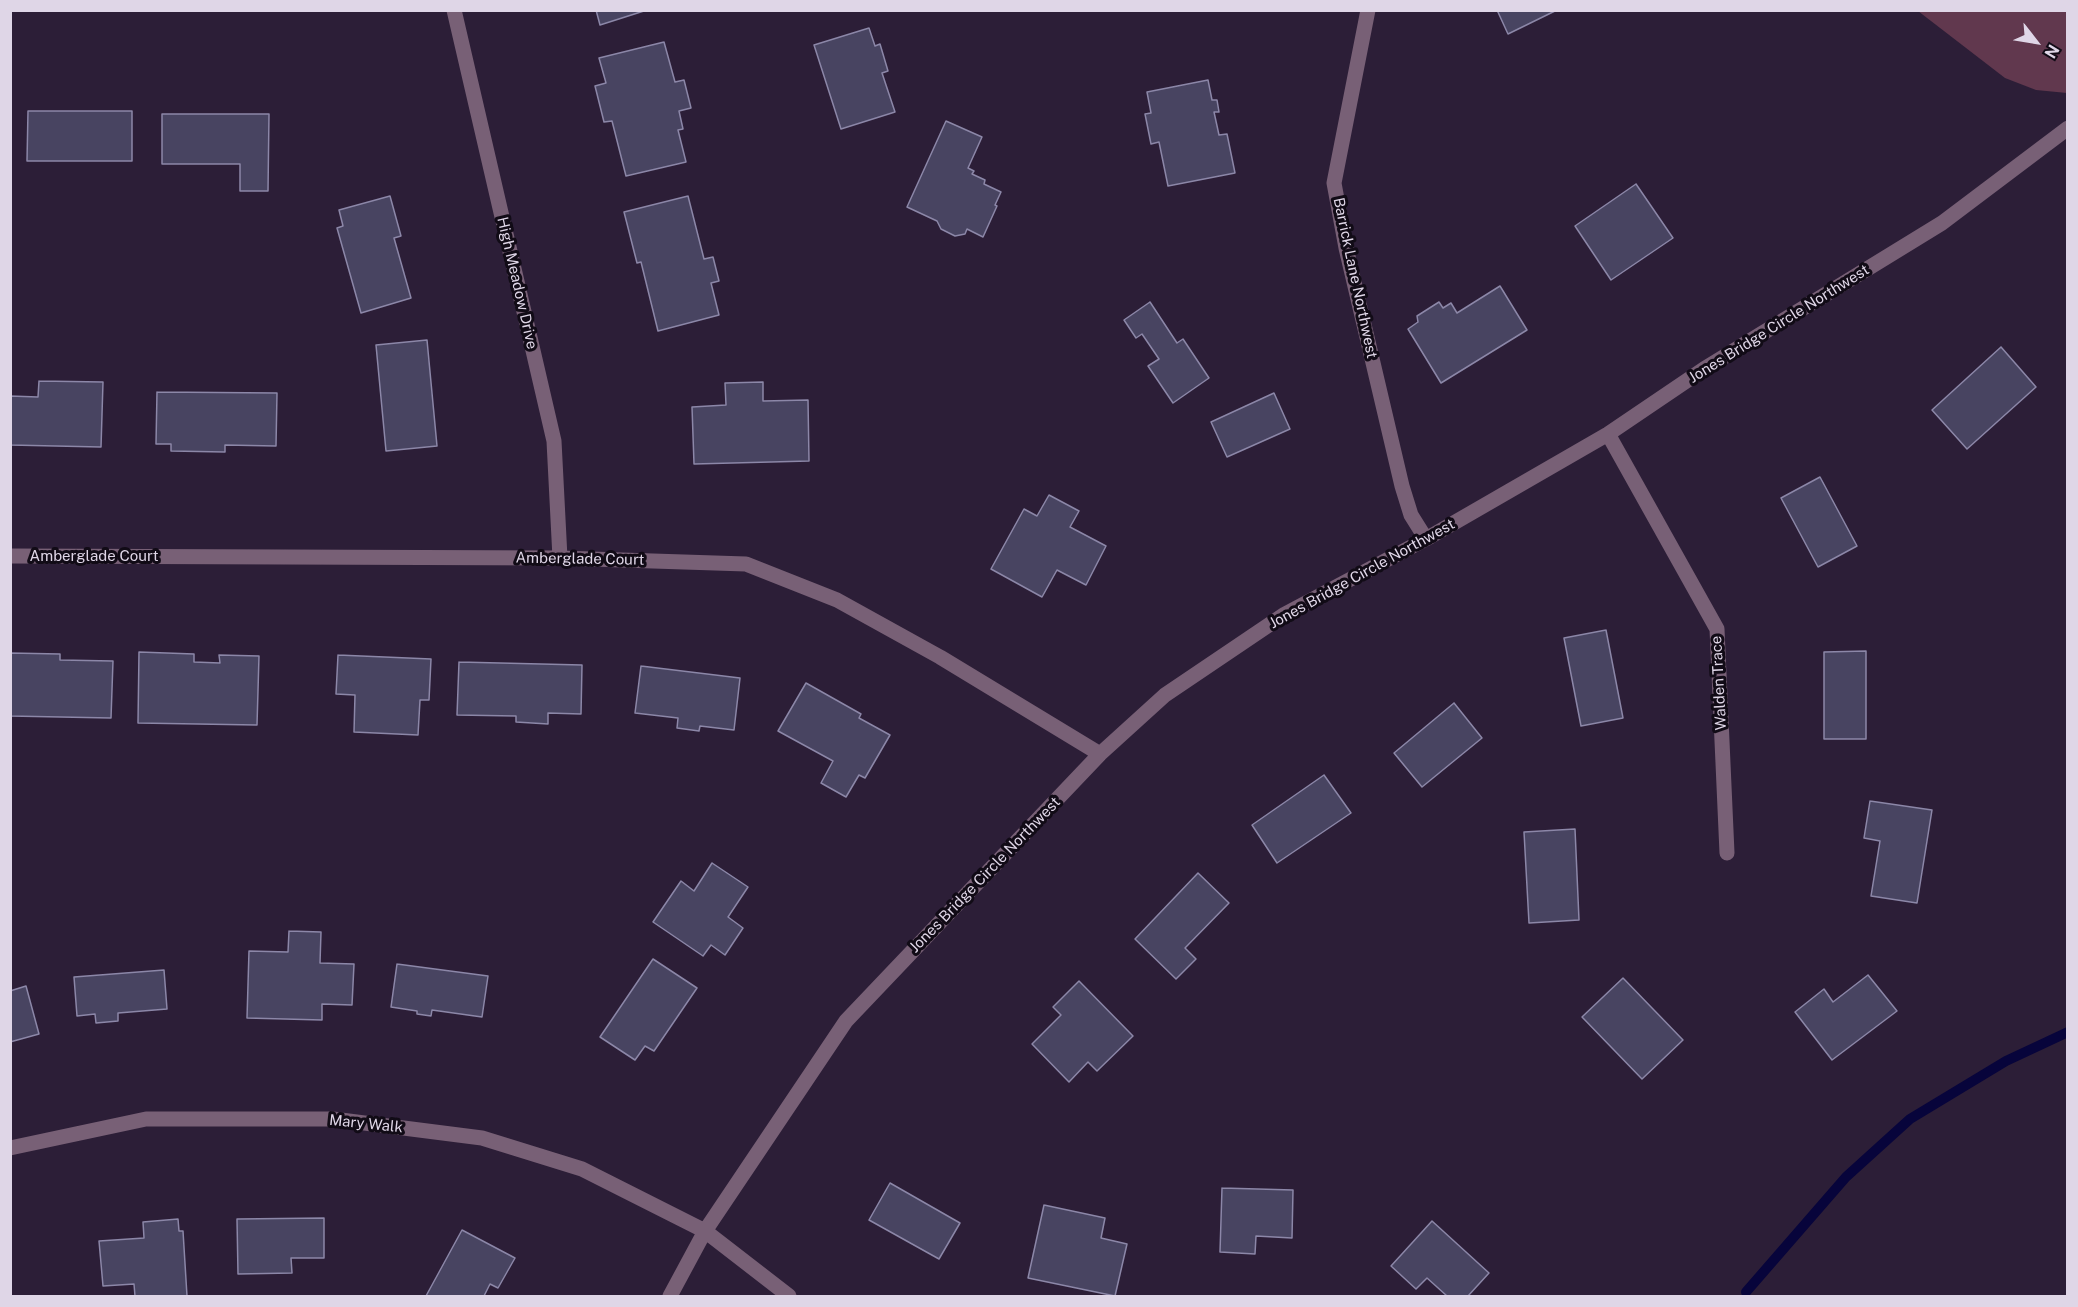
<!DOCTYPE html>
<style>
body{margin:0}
#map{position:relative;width:2078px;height:1307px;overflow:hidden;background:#2c1e37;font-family:"Public Sans",sans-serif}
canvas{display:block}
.frame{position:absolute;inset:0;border:12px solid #dfd6e7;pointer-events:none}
.north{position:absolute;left:2006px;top:12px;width:60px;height:60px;-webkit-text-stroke:4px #110b16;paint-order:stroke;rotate:121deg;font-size:16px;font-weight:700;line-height:24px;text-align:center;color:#dfd6e7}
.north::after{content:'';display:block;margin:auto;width:21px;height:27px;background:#dfd6e7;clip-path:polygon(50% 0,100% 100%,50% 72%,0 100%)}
</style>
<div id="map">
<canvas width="2078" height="1307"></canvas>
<div class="frame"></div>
<div class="north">N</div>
</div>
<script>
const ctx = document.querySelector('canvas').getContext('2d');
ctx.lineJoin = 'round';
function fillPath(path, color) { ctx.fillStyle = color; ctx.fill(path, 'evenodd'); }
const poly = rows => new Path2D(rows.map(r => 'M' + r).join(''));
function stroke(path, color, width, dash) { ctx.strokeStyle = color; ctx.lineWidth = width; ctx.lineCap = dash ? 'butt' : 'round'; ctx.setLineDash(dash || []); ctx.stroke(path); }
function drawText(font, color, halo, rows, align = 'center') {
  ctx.font = font + ' "Public Sans",sans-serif'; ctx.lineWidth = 6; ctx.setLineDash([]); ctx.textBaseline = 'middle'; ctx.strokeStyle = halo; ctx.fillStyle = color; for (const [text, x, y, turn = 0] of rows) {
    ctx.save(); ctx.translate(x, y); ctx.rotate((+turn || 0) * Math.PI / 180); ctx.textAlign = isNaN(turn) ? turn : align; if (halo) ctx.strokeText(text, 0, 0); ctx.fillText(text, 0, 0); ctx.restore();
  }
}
fillPath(poly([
 [1918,11,2067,11,2067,93,2036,90,2005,78]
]), '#61384e');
stroke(poly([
 [1746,1292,1846,1177,1910,1119,2006,1061,2068,1032]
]), '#07043b', 10);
const building = poly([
 [596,10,647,10,600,25,596,10],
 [1497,10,1557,10,1508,34,1497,10],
 [869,28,875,46,880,44,888,71,882,73,895,112,841,129,814,45,869,28],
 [664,42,675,82,684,80,691,108,679,111,683,129,678,130,686,162,626,176,612,121,604,122,595,86,606,83,599,58,664,42],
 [1208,80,1212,100,1217,100,1219,112,1214,112,1219,135,1227,134,1235,173,1168,186,1159,142,1151,144,1145,114,1151,113,1147,92,1208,80],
 [28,111,132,111,132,161,27,161,28,111],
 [162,114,269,114,268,191,240,191,240,164,162,164,162,114],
 [946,121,982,137,968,168,974,171,972,174,985,180,984,184,1001,192,995,205,997,206,983,237,967,229,965,234,955,236,941,229,937,221,907,207,946,121],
 [1636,184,1673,238,1611,280,1575,226,1636,184],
 [390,196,401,236,394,238,411,298,361,313,337,228,343,226,339,210,390,196],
 [688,196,704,259,713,257,719,281,711,283,719,315,658,331,641,262,637,263,624,212,688,196],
 [1500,286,1527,330,1441,383,1408,329,1418,322,1417,316,1439,302,1443,308,1451,303,1457,313,1500,286],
 [1150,302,1177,343,1183,339,1209,378,1173,403,1148,366,1159,359,1142,334,1136,338,1124,320,1150,302],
 [427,340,437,446,386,451,376,345,427,340],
 [2001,347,2036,387,1967,449,1932,410,2001,347],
 [39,381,103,382,101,447,10,445,10,396,38,397,39,381],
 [763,382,763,401,808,400,809,461,694,464,692,407,726,405,725,383,763,382],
 [157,392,277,393,276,446,225,445,225,452,171,451,171,444,156,444,157,392],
 [1274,393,1290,429,1227,457,1211,422,1274,393],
 [1820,477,1857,546,1818,567,1781,498,1820,477],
 [1049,495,1079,511,1070,527,1106,546,1086,585,1057,570,1042,597,991,569,1024,509,1037,516,1049,495],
 [1606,630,1623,718,1581,726,1564,638,1606,630],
 [1866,651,1866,739,1824,739,1824,652,1866,651],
 [139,652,194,654,194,662,220,663,219,655,259,656,257,725,138,723,139,652],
 [10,653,60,654,60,660,113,661,111,718,10,716,10,653],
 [338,655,431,659,429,700,420,700,418,735,354,732,355,695,336,694,338,655],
 [459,662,582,665,581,714,548,713,548,724,516,722,516,716,457,715,459,662],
 [641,666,740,678,734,730,700,726,699,731,677,728,678,718,635,713,641,666],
 [806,683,861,714,859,718,890,735,865,778,859,775,846,797,821,783,833,761,778,731,806,683],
 [1454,703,1482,738,1422,787,1394,753,1454,703],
 [1324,775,1351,813,1277,863,1252,825,1324,775],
 [1870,801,1932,810,1917,903,1871,896,1880,841,1864,838,1870,801],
 [1575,829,1579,920,1529,923,1524,832,1575,829],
 [712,863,748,887,728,917,743,928,725,955,711,945,703,956,653,922,681,881,694,891,712,863],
 [1198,873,1229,903,1185,948,1196,959,1176,979,1135,939,1198,873],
 [289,931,321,932,320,963,354,964,352,1005,322,1004,322,1020,247,1018,249,951,288,952,289,931],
 [653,959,697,988,654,1051,645,1046,635,1060,600,1037,653,959],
 [397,964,488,976,482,1017,432,1010,431,1016,417,1014,417,1011,391,1007,397,964],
 [164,970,167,1009,118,1013,118,1021,96,1023,95,1014,77,1016,74,977,164,970],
 [1868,975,1897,1011,1832,1060,1795,1012,1824,989,1833,1002,1868,975],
 [1623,978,1683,1040,1642,1079,1582,1017,1623,978],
 [1079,981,1133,1036,1097,1071,1088,1062,1069,1082,1032,1044,1061,1015,1053,1007,1079,981],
 [26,986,39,1034,10,1042,10,991,26,986],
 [890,1183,960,1223,939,1259,869,1220,890,1183],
 [1222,1188,1293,1190,1292,1238,1256,1236,1255,1254,1220,1252,1222,1188],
 [1044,1205,1105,1218,1101,1238,1127,1244,1115,1296,1028,1278,1044,1205],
 [324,1218,324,1258,291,1258,292,1273,238,1274,237,1219,324,1218],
 [178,1219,179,1231,183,1231,187,1296,135,1296,134,1284,103,1286,99,1241,144,1238,143,1222,178,1219],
 [1432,1221,1489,1273,1468,1296,1447,1296,1427,1278,1416,1289,1391,1266,1432,1221],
 [462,1230,515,1258,498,1288,490,1284,484,1296,426,1296,462,1230]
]);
fillPath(building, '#484461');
stroke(building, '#8c87a8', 1.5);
stroke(poly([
 [454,10,554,441,560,558],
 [1368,10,1334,183,1346,248,1402,486,1411,515,1426,539],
 [1608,434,1717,629,1727,853],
 [10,556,560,558,746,564,837,600,940,657,1100,754],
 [10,1148,146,1119,333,1119,482,1138,582,1169,705,1231,789,1296],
 [670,1296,705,1231,846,1021,1100,754,1165,695,1285,614,1426,539,1608,434,1704,369,1942,223,2068,128]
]), '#786076', 15);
drawText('15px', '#dfd6e7', '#110b16', [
 ["Barrick Lane Northwest",1355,278,78],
 ["High Meadow Drive",517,283,77],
 ["Jones Bridge Circle Northwest",1779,324,-32],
 ["Amberglade Court",94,556],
 ["Amberglade Court",580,559,1],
 ["Jones Bridge Circle Northwest",1362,574,-29],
 ["Walden Trace",1719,683,-93],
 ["Jones Bridge Circle Northwest",985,875,-46],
 ["Mary Walk",366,1124,6]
]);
</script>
